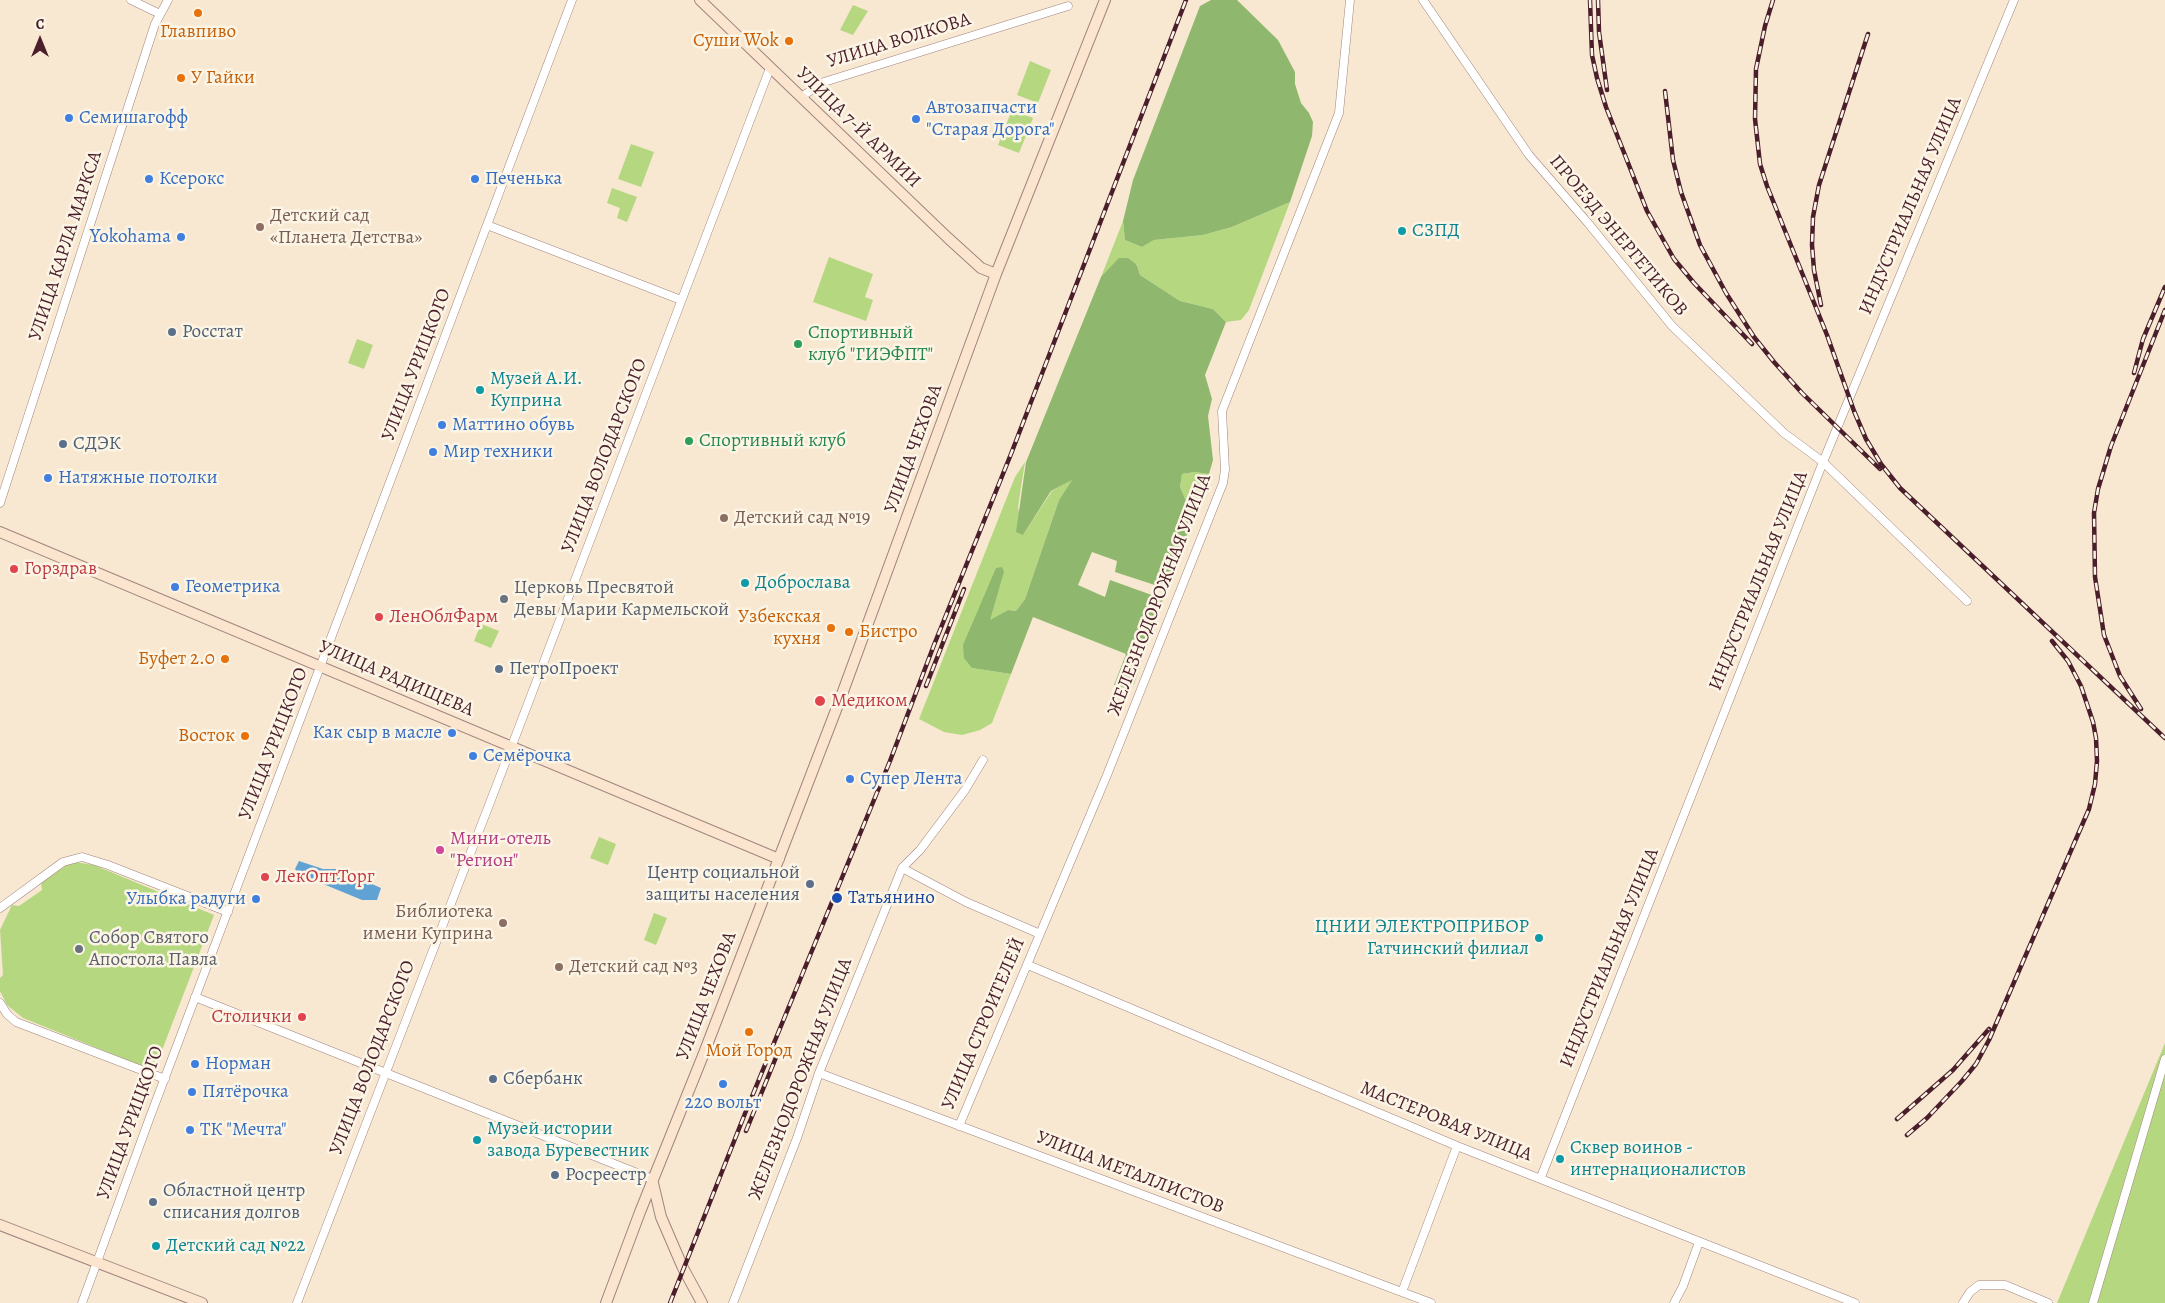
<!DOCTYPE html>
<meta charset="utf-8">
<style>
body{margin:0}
#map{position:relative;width:2165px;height:1303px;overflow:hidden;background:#f8e8d2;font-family:Alegreya,serif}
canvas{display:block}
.north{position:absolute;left:15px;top:15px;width:50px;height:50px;-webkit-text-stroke:4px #fcf5e5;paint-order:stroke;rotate:0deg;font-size:14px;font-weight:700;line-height:20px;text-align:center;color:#4a1f2b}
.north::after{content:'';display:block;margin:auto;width:18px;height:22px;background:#4a1f2b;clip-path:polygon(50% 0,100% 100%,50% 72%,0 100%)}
</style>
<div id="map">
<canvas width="2165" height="1303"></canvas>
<div class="north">С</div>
</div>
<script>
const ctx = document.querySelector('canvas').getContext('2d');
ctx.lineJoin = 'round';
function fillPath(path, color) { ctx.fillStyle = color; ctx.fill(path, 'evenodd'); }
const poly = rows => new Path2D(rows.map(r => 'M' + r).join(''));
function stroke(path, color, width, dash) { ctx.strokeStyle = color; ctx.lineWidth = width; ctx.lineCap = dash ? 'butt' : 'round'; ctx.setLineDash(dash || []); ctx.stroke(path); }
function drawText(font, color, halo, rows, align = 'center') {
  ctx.font = font + ' Alegreya,serif'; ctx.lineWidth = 5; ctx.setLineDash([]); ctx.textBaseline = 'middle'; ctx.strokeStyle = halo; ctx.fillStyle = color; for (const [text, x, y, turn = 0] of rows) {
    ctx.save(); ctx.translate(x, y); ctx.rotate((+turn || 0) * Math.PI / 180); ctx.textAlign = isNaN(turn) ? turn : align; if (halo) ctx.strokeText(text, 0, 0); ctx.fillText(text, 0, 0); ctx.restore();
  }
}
fillPath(poly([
 [853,5,868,11,853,35,840,30],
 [1030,61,1051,70,1038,103,1017,95],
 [1012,110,1033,118,1019,153,998,145],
 [631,144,654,152,641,187,618,179],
 [612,188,637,197,627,222,617,218,620,208,607,203],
 [1290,202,1249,310,1241,320,1226,322,1213,309,1180,301,1140,275,1137,264,1101,277,1123,221,1125,240,1142,247,1154,240,1203,235,1232,227],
 [829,257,873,274,865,297,873,300,866,321,813,302],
 [357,339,373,345,364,369,348,363],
 [1025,462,1018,507,1023,535,1052,491,1073,479,1059,500,1025,599,1016,611,1008,610,989,621,1004,572,972,668,1011,674,992,723,980,730,962,735,944,732,919,719,1015,477],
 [1195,472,1209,474,1191,524,1186,501,1180,487,1182,474],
 [481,624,499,631,491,648,474,641],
 [599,837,616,844,608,865,590,858],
 [75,862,94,865,214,915,154,1071,23,1018,7,1005,0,991,0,978,3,975,0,930,12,905,19,906,42,890,41,883,67,865],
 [654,913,667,918,656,945,644,940],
 [2165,1043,2165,1303,2057,1303]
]), '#b4d780');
fillPath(poly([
 [1211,0,1237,0,1278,40,1295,72,1295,84,1301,103,1309,113,1313,122,1312,136,1290,202,1232,227,1203,235,1154,240,1142,247,1125,240,1123,221,1133,180,1200,6],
 [1119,258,1128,258,1137,265,1140,275,1180,301,1213,309,1226,322,1205,375,1212,399,1208,416,1213,460,1209,474,1195,472,1182,474,1180,487,1186,501,1191,524,1167,589,1115,572,1117,561,1092,552,1078,585,1105,597,1110,580,1163,599,1134,684,1129,689,1114,685,1126,654,1033,617,1011,674,972,668,964,658,963,645,996,568,1002,567,1004,572,990,620,1008,610,1016,611,1025,599,1059,500,1072,480,1051,491,1023,535,1016,532,1026,462,1101,277]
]), '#8fb86e');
fillPath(poly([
 [299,861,323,869,338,869,381,888,377,900,362,900,299,874,295,869]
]), '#61a2d4');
const street = poly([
 [131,0,160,14],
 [1423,0,1529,155,1588,223,1672,326,1784,433,1823,462,1967,601],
 [801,97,824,82,1068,6],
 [487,225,681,300],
 [0,503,155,24,168,0],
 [902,868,966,902,1040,934],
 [0,908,63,862,82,857,108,865,228,912],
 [1028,965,1457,1146,1855,1303],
 [195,997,652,1179],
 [0,1003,7,1014,16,1022,165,1079],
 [819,1073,1431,1303],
 [959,1126,1107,775,1223,483,1225,470,1222,411,1339,113,1350,0],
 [1541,1177,1823,462,2014,0],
 [1402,1292,1457,1146],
 [82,1303,150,1117,572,0],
 [297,1303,516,735,770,68],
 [733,1303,797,1138,819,1073,902,868,920,850,965,790,983,760],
 [1674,1303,1683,1286,1699,1242],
 [1963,1303,1970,1292,1979,1285,2005,1285,2048,1303],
 [2093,1303,2165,1059]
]);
const secondary = poly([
 [700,0,948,238,981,268,996,274],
 [0,532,779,859],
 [652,1179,661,1217,683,1268,702,1303],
 [0,1225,202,1303],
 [606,1303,640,1212,704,1053,841,697,996,274,1105,0]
]);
stroke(street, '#a1847e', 9);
stroke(secondary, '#a1847e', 12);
stroke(street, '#fff', 8);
stroke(secondary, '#fbe5cf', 10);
const rail = poly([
 [1590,0,1592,55,1597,78,1606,107,1647,211,1674,259,1694,283,1752,344],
 [1598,0,1599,32,1607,90],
 [1773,0,1765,26,1756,69,1755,119,1760,164,1767,186,1827,335,1854,411,1866,439,1881,464,1900,488,2165,738],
 [1665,91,1673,160,1681,192,1700,245,1726,293,1754,337,1774,362,1802,393,1880,469],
 [1821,305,1814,270,1812,245,1813,217,1819,185,1868,34],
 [2134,373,2143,339,2165,287],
 [926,686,964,589],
 [2141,709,2120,676,2104,635,2095,577,2094,513,2098,489,2111,446,2165,310],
 [1897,1119,1953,1070,1989,1029],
 [746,1131,779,1050],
 [1907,1135,1927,1118,1962,1081,1976,1064,1989,1040,2089,809,2095,784,2097,761,2096,738,2093,722,2081,686,2068,661,2052,641],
 [670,1303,746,1111,890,761,934,645,1011,454,1186,0]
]);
stroke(rail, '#4a1f2b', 4.5);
stroke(rail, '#fcf5e5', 2.5, [8]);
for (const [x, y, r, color] of [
 [198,13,5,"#e8710a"],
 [789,41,5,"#e8710a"],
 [181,78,5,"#e8710a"],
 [69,118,5,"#3f7fe0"],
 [916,119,5,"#3f7fe0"],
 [149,179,5,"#3f7fe0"],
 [475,179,5,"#3f7fe0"],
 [260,227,5,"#8d6e63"],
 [1402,231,5,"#0f9aa8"],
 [181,237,5,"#3f7fe0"],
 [172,332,5,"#5c6f8a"],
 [798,344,5,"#2e9e5b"],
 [480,390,5,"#0f9aa8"],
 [442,425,5,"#3f7fe0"],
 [689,441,5,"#2e9e5b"],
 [63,444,5,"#5c6f8a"],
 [433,452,5,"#3f7fe0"],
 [48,478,5,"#3f7fe0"],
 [724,518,5,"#8d6e63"],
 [14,569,5,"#e0444e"],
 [745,583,5,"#0f9aa8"],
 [175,587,5,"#3f7fe0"],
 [504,599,5,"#6b7280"],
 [379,617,5,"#e0444e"],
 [831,628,5,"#e8710a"],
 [849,632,5,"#e8710a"],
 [225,659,5,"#e8710a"],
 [499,669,5,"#5c6f8a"],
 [820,701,6,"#e0444e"],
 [452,733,5,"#3f7fe0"],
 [245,736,5,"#e8710a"],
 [473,756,5,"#3f7fe0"],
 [850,779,5,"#3f7fe0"],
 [440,850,5,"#d1479c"],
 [265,877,5,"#e0444e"],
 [810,884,5,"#5c6f8a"],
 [837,898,6,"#1a4fb4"],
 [256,899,5,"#3f7fe0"],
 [503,923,5,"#8d6e63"],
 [1539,938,5,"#0f9aa8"],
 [79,949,5,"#6b7280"],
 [559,967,5,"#8d6e63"],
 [302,1017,5,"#e0444e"],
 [749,1032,5,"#e8710a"],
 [195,1064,5,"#3f7fe0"],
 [493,1079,5,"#5c6f8a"],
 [723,1084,5,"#3f7fe0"],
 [192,1092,5,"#3f7fe0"],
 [190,1130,5,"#3f7fe0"],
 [477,1140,5,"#0f9aa8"],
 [1560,1159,5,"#0f9aa8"],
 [555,1175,5,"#5c6f8a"],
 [153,1202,5,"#5c6f8a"],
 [156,1246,5,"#0f9aa8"]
]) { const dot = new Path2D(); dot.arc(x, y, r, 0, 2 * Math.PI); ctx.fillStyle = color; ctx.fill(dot); stroke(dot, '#fcf5e5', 2); }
drawText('19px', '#c56008', '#fcf5e5', [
 ["Главпиво",198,32,"center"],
 ["Суши Wok",779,41],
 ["У Гайки",191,78,"left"],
 ["Узбекская",821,617],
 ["кухня",821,639],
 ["Бистро",859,632,"left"],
 ["Буфет 2.0",215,659],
 ["Восток",235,736],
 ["Мой Город",749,1051,"center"]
], 'right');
drawText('19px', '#4a1f2b', '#fcf5e5', [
 ["УЛИЦА ВОЛКОВА",899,41,-17],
 ["УЛИЦА 7-Й АРМИИ",858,128,44],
 ["ИНДУСТРИАЛЬНАЯ УЛИЦА",1911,206,-67],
 ["ПРОЕЗД ЭНЕРГЕТИКОВ",1618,236,50],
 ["УЛИЦА КАРЛА МАРКСА",66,246,-72],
 ["УЛИЦА УРИЦКОГО",417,365,-69],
 ["УЛИЦА ЧЕХОВА",914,449,-70],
 ["УЛИЦА ВОЛОДАРСКОГО",605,456,-69],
 ["ИНДУСТРИАЛЬНАЯ УЛИЦА",1759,581,-68],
 ["ЖЕЛЕЗНОДОРОЖНАЯ УЛИЦА",1160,595,-69],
 ["УЛИЦА РАДИЩЕВА",396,679,23],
 ["УЛИЦА УРИЦКОГО",274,744,-69],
 ["ИНДУСТРИАЛЬНАЯ УЛИЦА",1610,958,-68],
 ["УЛИЦА ЧЕХОВА",707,996,-69],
 ["УЛИЦА СТРОИТЕЛЕЙ",984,1024,-67],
 ["УЛИЦА ВОЛОДАРСКОГО",373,1058,-69],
 ["ЖЕЛЕЗНОДОРОЖНАЯ УЛИЦА",801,1079,-69],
 ["МАСТЕРОВАЯ УЛИЦА",1446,1122,22],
 ["УЛИЦА УРИЦКОГО",131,1123,-70],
 ["УЛИЦА МЕТАЛЛИСТОВ",1130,1173,21]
]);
drawText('19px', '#366cbe', '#fcf5e5', [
 ["Автозапчасти",926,108],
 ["\"Старая Дорога\"",926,130],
 ["Семишагофф",79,118],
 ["Ксерокс",159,179],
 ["Печенька",485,179],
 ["Yokohama",171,237,"right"],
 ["Маттино обувь",452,425],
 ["Мир техники",443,452],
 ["Натяжные потолки",58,478],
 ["Геометрика",185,587],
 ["Как сыр в масле",442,733,"right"],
 ["Семёрочка",483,756],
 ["Супер Лента",860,779],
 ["Улыбка радуги",246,899,"right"],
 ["Норман",205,1064],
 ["Пятёрочка",202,1092],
 ["220 вольт",723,1103,"center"],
 ["ТК \"Мечта\"",200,1130]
], 'left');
drawText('19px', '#785e54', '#fcf5e5', [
 ["Детский сад",270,216],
 ["«Планета Детства»",270,238],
 ["Детский сад №19",734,518],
 ["Библиотека",493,912,"right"],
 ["имени Куприна",493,934,"right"],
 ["Детский сад №3",569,967]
], 'left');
drawText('19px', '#0d838f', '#fcf5e5', [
 ["СЗПД",1412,231],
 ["Музей А.И.",490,379],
 ["Куприна",490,401],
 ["Доброслава",755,583],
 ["ЦНИИ ЭЛЕКТРОПРИБОР",1529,927,"right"],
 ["Гатчинский филиал",1529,949,"right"],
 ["Музей истории",487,1129],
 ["завода Буревестник",487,1151],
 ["Сквер воинов -",1570,1148],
 ["интернационалистов",1570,1170],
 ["Детский сад №22",166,1246]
], 'left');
drawText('19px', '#4e5e75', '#fcf5e5', [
 ["Росстат",182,332],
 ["СДЭК",73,444],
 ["ПетроПроект",509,669],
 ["Центр социальной",800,873,"right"],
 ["защиты населения",800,895,"right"],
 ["Сбербанк",503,1079],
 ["Росреестр",565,1175],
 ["Областной центр",163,1191],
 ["списания долгов",163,1213]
], 'left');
drawText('19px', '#27864d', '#fcf5e5', [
 ["Спортивный",808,333],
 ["клуб \"ГИЭФПТ\"",808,355],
 ["Спортивный клуб",699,441]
], 'left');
drawText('19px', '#be3a42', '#fcf5e5', [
 ["Горздрав",24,569],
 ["ЛенОблФарм",389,617],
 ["Медиком",831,701],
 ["ЛекОптТорг",275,877],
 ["Столички",292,1017,"right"]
], 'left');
drawText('19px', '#5b616d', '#fcf5e5', [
 ["Церковь Пресвятой",514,588],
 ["Девы Марии Кармельской",514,610],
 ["Собор Святого",89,938],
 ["Апостола Павла",89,960]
], 'left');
drawText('19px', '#b23c85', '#fcf5e5', [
 ["Мини-отель",450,839],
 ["\"Регион\"",450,861]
], 'left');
drawText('19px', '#164399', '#fcf5e5', [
 ["Татьянино",848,898]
], 'left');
</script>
